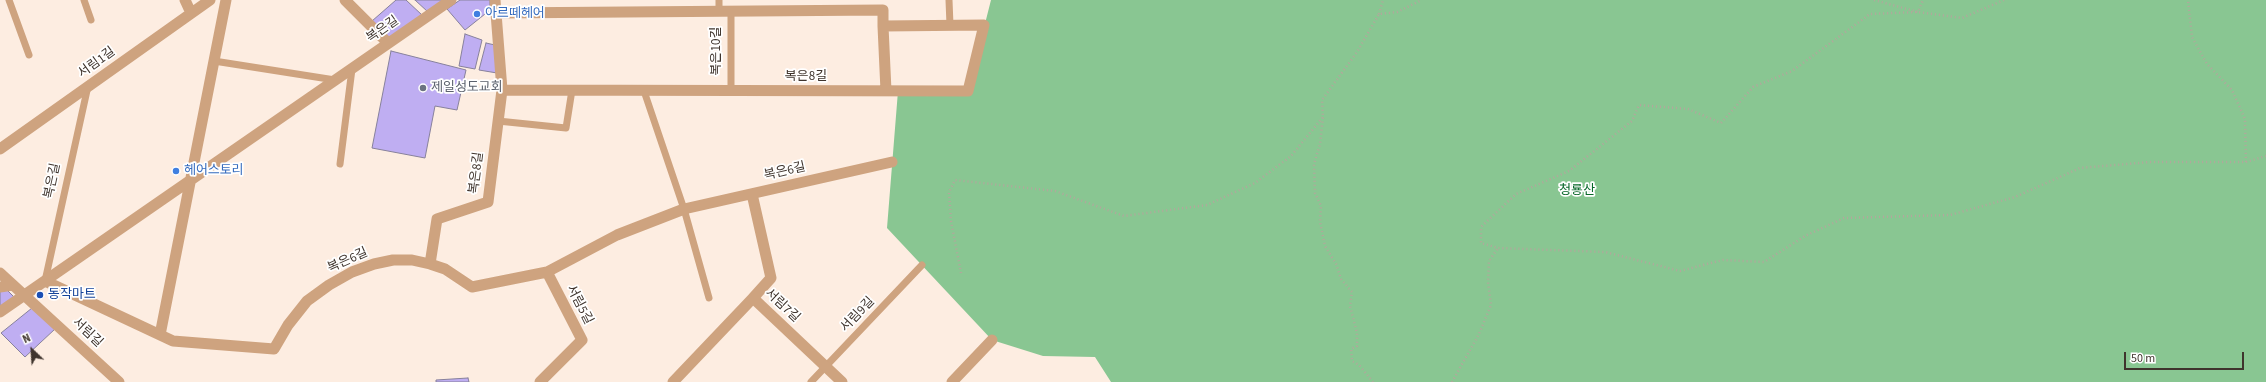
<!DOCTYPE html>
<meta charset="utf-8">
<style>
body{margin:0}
#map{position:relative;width:2266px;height:382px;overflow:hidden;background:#fdede1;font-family:"Source Sans 3",sans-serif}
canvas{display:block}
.north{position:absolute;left:12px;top:330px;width:40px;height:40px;-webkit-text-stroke:3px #fff;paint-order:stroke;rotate:335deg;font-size:11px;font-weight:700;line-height:16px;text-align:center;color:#3f342d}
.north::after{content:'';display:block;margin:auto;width:14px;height:18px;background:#3f342d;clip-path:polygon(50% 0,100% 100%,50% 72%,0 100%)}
.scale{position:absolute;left:2124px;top:352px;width:120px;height:18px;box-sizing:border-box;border:2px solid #3f342d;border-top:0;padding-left:5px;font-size:12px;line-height:14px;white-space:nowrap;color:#3f342d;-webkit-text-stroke:3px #fff;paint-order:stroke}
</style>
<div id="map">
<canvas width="2266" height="382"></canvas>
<div class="north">N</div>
<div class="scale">50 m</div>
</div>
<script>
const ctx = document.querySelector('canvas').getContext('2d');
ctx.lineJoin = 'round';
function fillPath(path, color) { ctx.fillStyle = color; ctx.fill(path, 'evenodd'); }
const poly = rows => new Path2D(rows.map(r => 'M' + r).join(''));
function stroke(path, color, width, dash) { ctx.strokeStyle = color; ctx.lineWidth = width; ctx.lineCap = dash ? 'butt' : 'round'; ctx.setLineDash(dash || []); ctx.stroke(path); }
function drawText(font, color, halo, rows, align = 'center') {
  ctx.font = font + ' "Source Sans 3","Noto Sans KR",sans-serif'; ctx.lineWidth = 3.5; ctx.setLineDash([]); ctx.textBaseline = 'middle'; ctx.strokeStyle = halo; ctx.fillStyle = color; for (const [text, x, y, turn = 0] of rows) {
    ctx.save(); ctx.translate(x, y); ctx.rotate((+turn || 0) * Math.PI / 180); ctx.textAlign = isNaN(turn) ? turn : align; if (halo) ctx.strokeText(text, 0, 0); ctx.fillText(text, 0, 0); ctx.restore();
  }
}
fillPath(poly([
 [991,0,2266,0,2266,382,1111,382,1095,357,1043,356,992,340,887,228,898,91,968,91]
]), '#89c692');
const building = poly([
 [396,0,406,0,422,15,390,38,372,21,396,0],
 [415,0,444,0,428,12,415,0],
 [460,0,490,0,490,10,465,30,447,9,460,0],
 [465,34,482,40,475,69,459,66,465,34],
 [486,43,495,45,497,73,479,70,486,43],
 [391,51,466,70,457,110,435,106,425,158,372,148,391,51],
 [6,289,15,298,0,308,0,290,6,289],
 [32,308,55,329,25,357,1,333,32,308],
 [468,378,469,382,436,382,436,380,468,378]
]);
fillPath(building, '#bfaef2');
stroke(building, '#87819b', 1);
stroke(poly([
 [1874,0,1918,12,1923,0],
 [2004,0,1962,18,1918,12,1870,14,1792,71,1753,87,1721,123,1688,109,1639,105,1632,121,1569,171,1516,194,1481,227,1481,243,1498,248,1605,252,1680,271,1723,260,1764,262,1805,236,1844,218,1950,215,2015,197,2080,168,2150,162,2246,162,2245,119,2232,90,2207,64,2192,37,2188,0],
 [1379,14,1383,0],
 [2246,162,2266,156],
 [961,273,951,221,949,192,955,180,1055,191,1124,216,1207,205,1255,183,1291,156,1323,117],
 [1373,382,1359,365,1352,361,1351,349,1357,346,1357,333,1350,306,1352,292,1341,279,1336,264,1325,246,1320,222,1321,206,1315,193,1314,164,1320,144,1323,117,1322,100,1357,52,1379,14,1397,12,1422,0],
 [1452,382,1479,334,1491,305,1488,282,1489,261,1498,248]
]), '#b4a69c', 2.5, [1, 3]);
stroke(poly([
 [9,0,29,55],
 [84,0,91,20],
 [719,0,719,12],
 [949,0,950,25],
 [214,61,335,80],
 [644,91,684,209,709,298],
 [731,91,731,12],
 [498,121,566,128,572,90],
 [340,164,352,69],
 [45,281,88,86],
 [811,382,922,265]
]), '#cea37f', 7);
stroke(poly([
 [185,0,191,13],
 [345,0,388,43],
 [495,0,496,13,502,90,968,91,984,25,883,26,883,10,496,13],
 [883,26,886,91],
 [0,149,210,0],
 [752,194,771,278,753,298],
 [430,264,437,219,488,202,502,90],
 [0,273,119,382],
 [45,281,173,341,274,349,288,325,307,301,329,285,352,272,374,264,393,260,412,260,430,264,445,269,472,287,547,272,617,235,684,209,892,162],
 [0,287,13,285],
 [0,312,451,0],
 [160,335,226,0],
 [540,382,582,340,547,272],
 [673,382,753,298,842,382],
 [952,382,992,340]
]), '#cea37f', 11);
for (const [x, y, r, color] of [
 [477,14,4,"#3f7fe0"],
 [423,88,4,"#6b7280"],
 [176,171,4,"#3f7fe0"],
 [40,295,4,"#1a4fb4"]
]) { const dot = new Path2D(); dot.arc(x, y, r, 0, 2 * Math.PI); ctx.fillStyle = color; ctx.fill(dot); stroke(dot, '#fff', 1.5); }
drawText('13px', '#366cbe', '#fff', [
 ["아르떼헤어",485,14],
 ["헤어스토리",184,171]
], 'left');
drawText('13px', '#3f342d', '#fff', [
 ["복은길",383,30,-35],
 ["복은10길",717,51,-90],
 ["서림1길",97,63,-36],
 ["복은8길",806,77],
 ["복은6길",785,172,-13],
 ["복은8길",477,173,-83],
 ["복은길",53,181,-78],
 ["복은6길",348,261,-24],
 ["서림5길",579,305,63],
 ["서림7길",782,306,43],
 ["서림9길",858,315,-46],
 ["서림길",87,333,43]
]);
drawText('13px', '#5b616d', '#fff', [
 ["제일성도교회",431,88]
], 'left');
drawText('13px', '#096829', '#fff', [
 ["청룡산",1577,191]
]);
drawText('13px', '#164399', '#fff', [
 ["동작마트",48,295]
], 'left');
</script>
